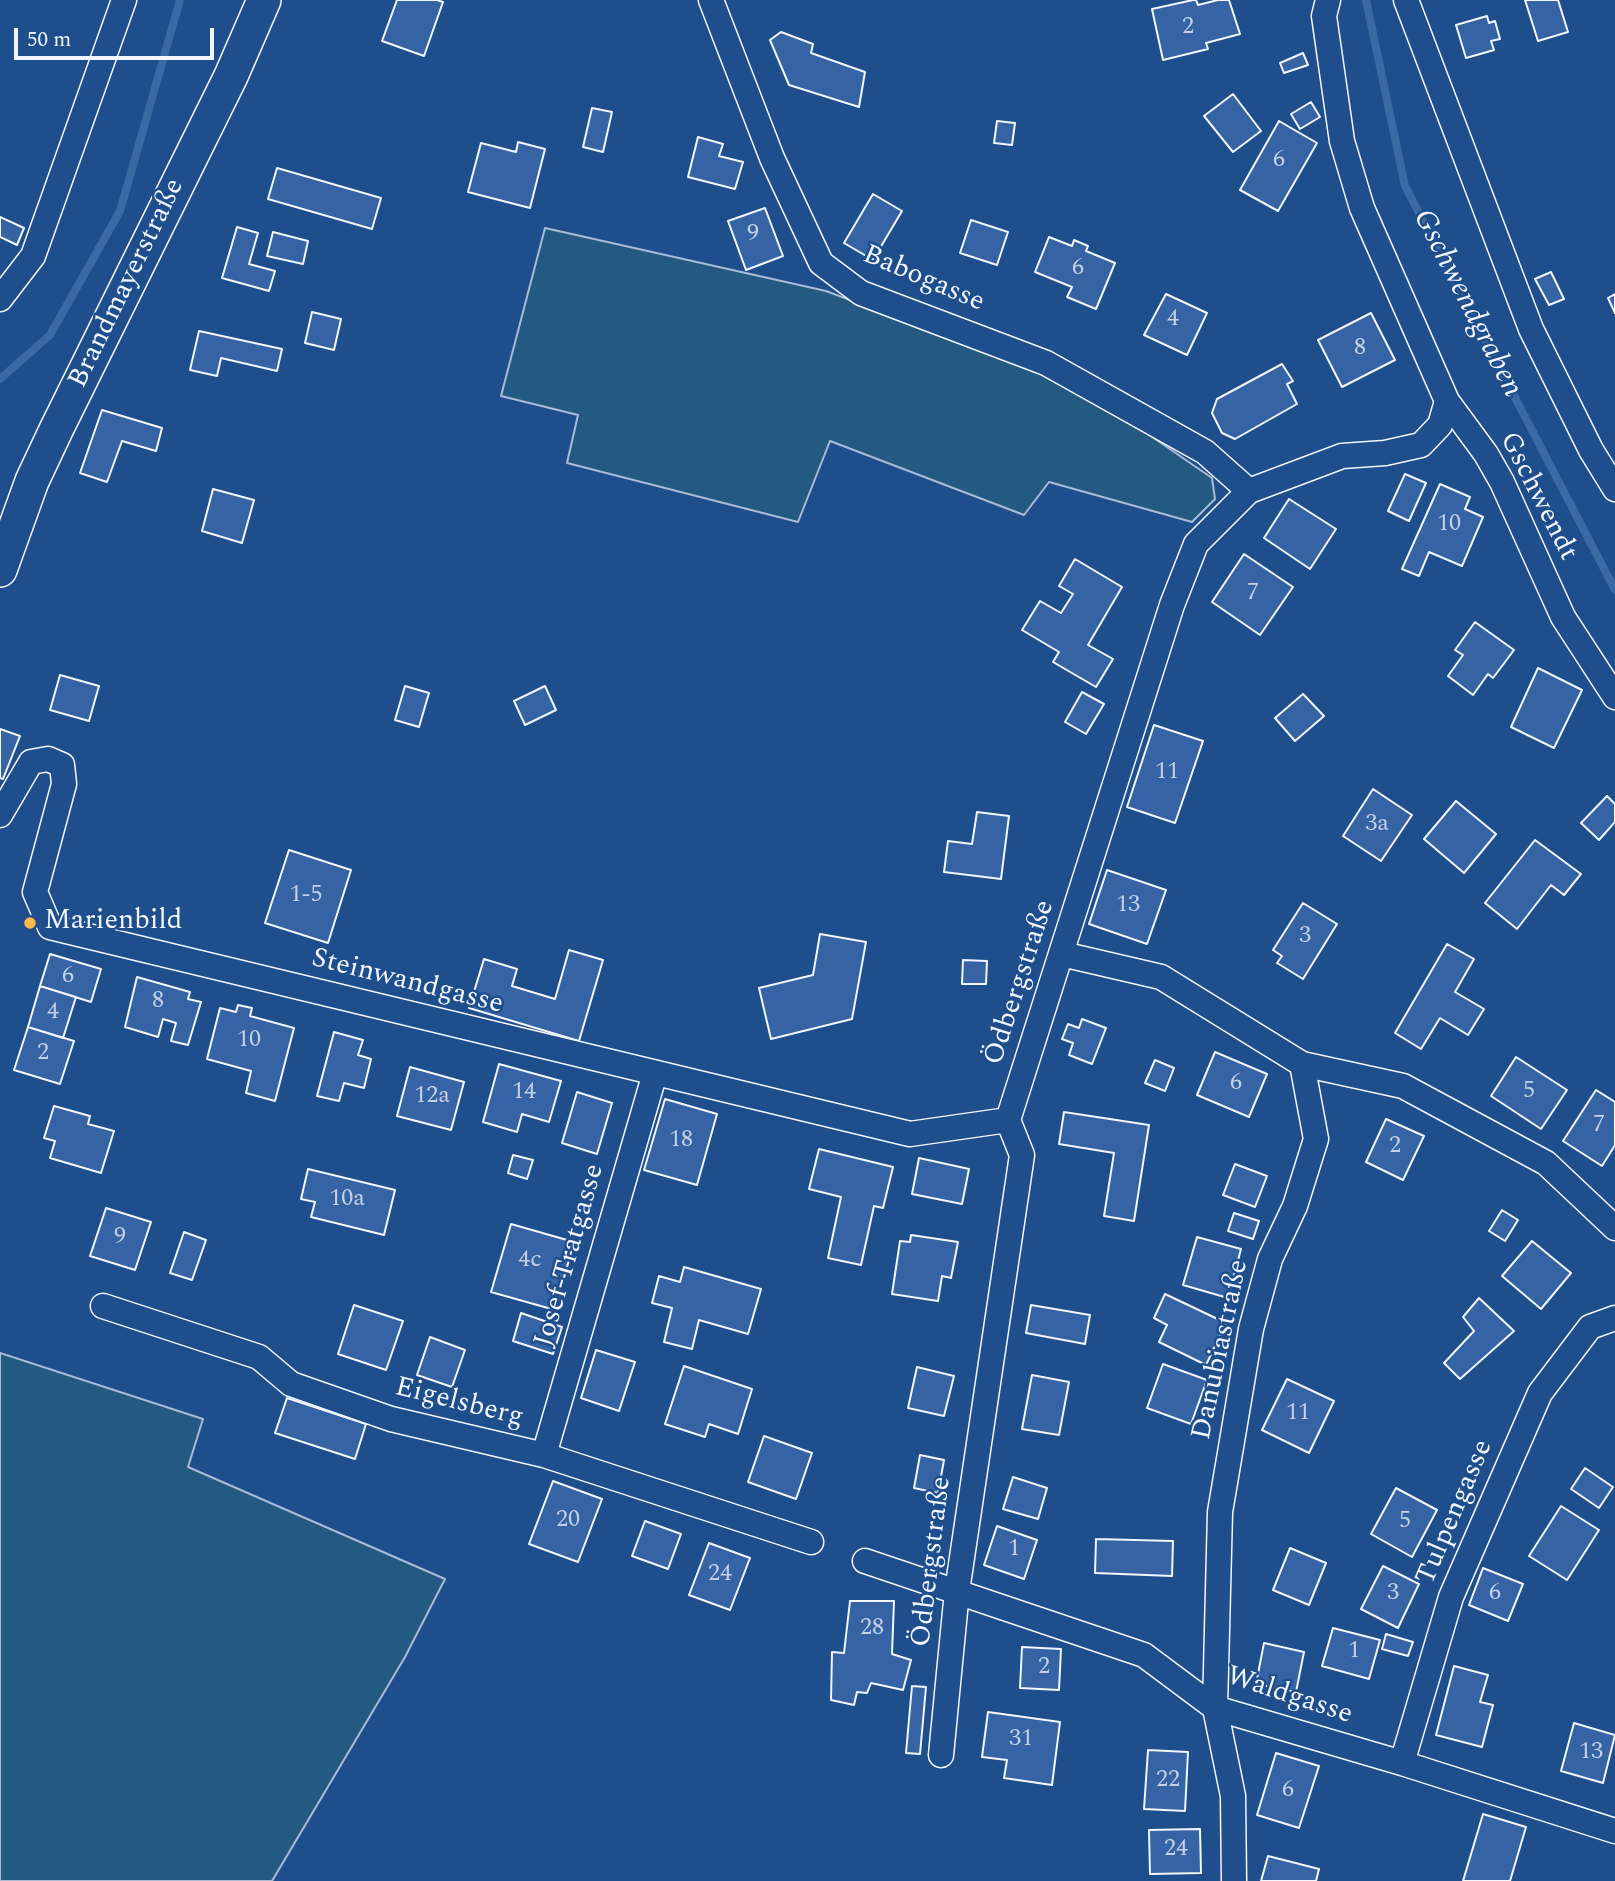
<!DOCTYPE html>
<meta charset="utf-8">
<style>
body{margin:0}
#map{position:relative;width:1615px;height:1881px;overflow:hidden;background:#1f4e8c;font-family:Spectral,serif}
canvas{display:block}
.scale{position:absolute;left:14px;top:28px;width:200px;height:32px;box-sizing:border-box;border:4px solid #f2f6ff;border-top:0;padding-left:9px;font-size:21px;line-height:24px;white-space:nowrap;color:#f2f6ff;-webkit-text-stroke:5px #1f4e8c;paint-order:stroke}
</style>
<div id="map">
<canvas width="1615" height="1881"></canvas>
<div class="scale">50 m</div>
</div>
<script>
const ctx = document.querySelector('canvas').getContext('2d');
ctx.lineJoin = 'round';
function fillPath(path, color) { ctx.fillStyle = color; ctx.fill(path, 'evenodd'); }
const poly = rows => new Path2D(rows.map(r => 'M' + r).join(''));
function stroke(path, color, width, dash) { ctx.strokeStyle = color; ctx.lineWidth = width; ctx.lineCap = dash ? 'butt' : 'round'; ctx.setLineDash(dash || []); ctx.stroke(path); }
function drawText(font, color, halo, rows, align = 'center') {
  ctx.font = font + ' Spectral,serif'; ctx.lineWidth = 5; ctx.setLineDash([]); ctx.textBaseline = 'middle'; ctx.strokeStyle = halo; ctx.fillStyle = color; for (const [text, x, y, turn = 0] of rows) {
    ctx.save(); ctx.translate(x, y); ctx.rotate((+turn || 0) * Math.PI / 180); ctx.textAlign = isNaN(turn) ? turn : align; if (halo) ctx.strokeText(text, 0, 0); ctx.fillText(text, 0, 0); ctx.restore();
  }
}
const green = poly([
 [545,228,826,291,1053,377,1145,432,1212,478,1215,499,1192,522,1049,482,1024,515,830,441,798,522,567,463,578,415,501,396,545,228],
 [0,1353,203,1419,188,1467,445,1579,405,1657,272,1881,0,1881,0,1353]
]);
fillPath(green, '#245a82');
stroke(green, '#a8bbd7', 2);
stroke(poly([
 [1366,0,1405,186,1615,590],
 [0,379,50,335,120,211,180,0]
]), '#3b69a3', 8);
const building = poly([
 [397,0,437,0,443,2,424,56,382,41,397,0],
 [1193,0,1196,0,1198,5,1218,0,1229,0,1240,34,1206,43,1208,49,1163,60,1152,9,1193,0],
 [1525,0,1558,0,1568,32,1538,41,1525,0],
 [1487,16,1489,23,1495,21,1500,39,1491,41,1494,50,1466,58,1456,25,1487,16],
 [781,32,813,44,811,53,865,72,859,107,789,85,770,40,781,32],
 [1303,53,1308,65,1284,73,1280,63,1303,53],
 [1233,94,1261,131,1233,152,1204,116,1233,94],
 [1311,102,1320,117,1300,129,1291,114,1311,102],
 [592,108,612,112,603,152,583,147,592,108],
 [997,121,1015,123,1012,145,994,143,997,121],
 [1279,121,1317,143,1278,211,1240,190,1279,121],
 [698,137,723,144,719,156,743,162,735,189,688,177,698,137],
 [518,142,545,149,530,208,468,192,481,143,516,152,518,142],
 [277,168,381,198,372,229,268,199,277,168],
 [873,194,902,211,873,260,844,243,873,194],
 [765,208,783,256,746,270,728,221,765,208],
 [0,217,24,228,17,245,0,237,0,217],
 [971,220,1008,232,997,265,960,253,971,220],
 [237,227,258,233,249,264,275,271,269,291,222,278,237,227],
 [273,232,308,241,303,264,267,256,273,232],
 [1049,237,1072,246,1074,240,1088,246,1086,251,1115,263,1096,309,1067,297,1072,287,1035,272,1049,237],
 [1551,272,1564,299,1549,305,1535,279,1551,272],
 [1166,294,1207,313,1187,355,1144,335,1166,294],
 [1615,294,1615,313,1608,298,1615,294],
 [312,312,341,319,334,350,305,343,312,312],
 [1371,313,1395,360,1342,387,1318,340,1371,313],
 [199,331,282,349,277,371,221,358,217,376,190,370,199,331],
 [1282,364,1293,381,1287,384,1297,404,1235,439,1222,433,1212,413,1217,399,1282,364],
 [102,410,162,428,156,451,122,441,107,482,80,473,102,410],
 [1405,474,1426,483,1409,521,1388,511,1405,474],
 [1440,484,1470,497,1465,509,1483,517,1462,566,1429,552,1419,576,1402,569,1440,484],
 [213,489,254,500,242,543,202,531,213,489],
 [1289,499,1336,529,1310,569,1264,538,1289,499],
 [1244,554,1293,587,1260,635,1212,602,1244,554],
 [1075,559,1122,587,1088,645,1113,659,1096,687,1053,662,1059,652,1022,630,1040,601,1061,613,1073,594,1059,586,1075,559],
 [1475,622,1514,650,1493,678,1488,674,1473,695,1448,676,1463,655,1455,650,1475,622],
 [1538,668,1582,690,1554,748,1511,727,1538,668],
 [60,675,99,686,89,721,50,710,60,675],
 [405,686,429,693,419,727,395,720,405,686],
 [545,686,556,710,525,725,514,701,545,686],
 [1082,692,1104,704,1086,734,1065,722,1082,692],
 [1303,694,1324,716,1295,741,1275,718,1303,694],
 [1154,725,1203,741,1175,823,1127,807,1154,725],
 [0,729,20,736,3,779,0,778,0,729],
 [1373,789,1412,815,1381,861,1343,836,1373,789],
 [1607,796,1615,804,1615,822,1599,840,1581,823,1607,796],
 [1456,801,1496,834,1464,873,1424,839,1456,801],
 [977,812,1009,816,1001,879,944,872,948,841,972,844,977,812],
 [1535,840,1581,874,1564,895,1551,885,1517,929,1485,903,1535,840],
 [289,850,351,870,328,943,265,923,289,850],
 [1107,870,1166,890,1147,944,1089,924,1107,870],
 [1303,903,1337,924,1303,979,1277,963,1282,956,1273,950,1303,903],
 [820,934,866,942,852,1019,771,1039,759,988,813,975,820,934],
 [1447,944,1474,959,1455,992,1484,1009,1468,1035,1440,1018,1421,1049,1395,1033,1447,944],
 [569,950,603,960,579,1041,469,1008,484,959,517,969,512,986,555,999,569,950],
 [50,954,101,969,91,1002,40,986,50,954],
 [963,960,987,961,986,984,962,984,963,960],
 [137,977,190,992,188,999,201,1002,188,1045,171,1041,176,1023,163,1019,158,1037,125,1027,137,977],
 [40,986,76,997,63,1038,28,1027,40,986],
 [238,1005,252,1008,250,1016,294,1028,275,1101,246,1093,251,1071,207,1059,220,1008,236,1012,238,1005],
 [1082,1019,1106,1028,1092,1064,1069,1055,1073,1043,1062,1039,1068,1024,1079,1028,1082,1019],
 [28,1027,74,1041,60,1084,14,1070,28,1027],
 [334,1032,363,1040,358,1055,371,1059,364,1088,344,1083,339,1101,317,1096,334,1032],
 [1215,1052,1267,1074,1249,1117,1197,1095,1215,1052],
 [1516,1057,1567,1090,1541,1129,1491,1096,1516,1057],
 [1155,1060,1174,1068,1165,1091,1145,1083,1155,1060],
 [499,1064,561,1081,549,1122,522,1114,517,1132,483,1122,499,1064],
 [410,1067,464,1082,451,1130,397,1116,410,1067],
 [1596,1090,1615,1102,1615,1145,1602,1166,1563,1141,1596,1090],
 [577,1092,612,1103,597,1154,562,1143,577,1092],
 [665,1099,717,1114,697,1185,644,1170,665,1099],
 [54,1106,90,1116,88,1124,114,1131,101,1173,50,1158,55,1141,44,1138,54,1106],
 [1064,1112,1149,1125,1134,1221,1104,1216,1114,1153,1059,1144,1064,1112],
 [1386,1119,1424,1136,1403,1180,1366,1162,1386,1119],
 [819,1149,893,1167,883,1208,874,1206,861,1265,828,1258,841,1197,809,1189,819,1149],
 [513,1155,533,1160,527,1179,508,1173,513,1155],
 [919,1158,969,1169,962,1204,912,1194,919,1158],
 [1235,1164,1267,1176,1255,1207,1223,1195,1235,1164],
 [308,1169,395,1190,384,1235,311,1217,315,1202,301,1199,308,1169],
 [106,1208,151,1222,135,1270,90,1256,106,1208],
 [1502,1210,1518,1220,1505,1241,1489,1231,1502,1210],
 [1234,1213,1259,1221,1253,1239,1228,1231,1234,1213],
 [511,1224,574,1242,555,1310,491,1292,511,1224],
 [184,1232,206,1240,192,1280,170,1273,184,1232],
 [911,1235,958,1242,951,1278,942,1276,938,1301,892,1294,900,1241,910,1242,911,1235],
 [1197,1237,1241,1249,1228,1298,1183,1285,1197,1237],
 [1532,1241,1571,1273,1541,1309,1502,1276,1532,1241],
 [684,1267,761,1289,748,1334,699,1320,692,1349,664,1342,672,1308,652,1303,659,1276,680,1282,684,1267],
 [1165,1294,1226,1323,1206,1365,1159,1342,1167,1325,1154,1318,1165,1294],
 [1479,1298,1514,1331,1460,1379,1444,1363,1474,1331,1463,1317,1479,1298],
 [354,1305,403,1321,386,1370,338,1354,354,1305],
 [1031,1305,1090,1315,1085,1344,1026,1333,1031,1305],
 [521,1313,562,1327,553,1354,513,1341,521,1313],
 [430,1337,465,1350,452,1387,417,1375,430,1337],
 [596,1350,635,1362,619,1411,581,1398,596,1350],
 [1163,1364,1207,1380,1191,1424,1147,1408,1163,1364],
 [684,1366,752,1389,738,1434,709,1424,705,1437,665,1424,684,1366],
 [917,1367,954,1376,944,1416,908,1408,917,1367],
 [1032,1375,1069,1382,1059,1435,1022,1429,1032,1375],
 [1287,1379,1334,1401,1309,1453,1262,1430,1287,1379],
 [287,1398,366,1424,355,1459,275,1433,287,1398],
 [764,1436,812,1453,796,1499,748,1482,764,1436],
 [920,1455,944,1460,938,1493,914,1488,920,1455],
 [1585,1468,1613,1487,1599,1508,1571,1489,1585,1468],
 [1013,1477,1047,1488,1038,1519,1003,1509,1013,1477],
 [553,1481,602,1499,578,1562,529,1544,553,1481],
 [1396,1488,1437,1510,1412,1557,1371,1534,1396,1488],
 [1561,1506,1599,1530,1567,1580,1529,1556,1561,1506],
 [645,1521,681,1534,668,1569,632,1556,645,1521],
 [997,1526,1037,1540,1024,1579,984,1565,997,1526],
 [1096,1539,1173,1541,1172,1576,1095,1573,1096,1539],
 [709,1543,750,1558,730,1610,689,1595,709,1543],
 [1290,1548,1326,1563,1309,1605,1273,1590,1290,1548],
 [1383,1566,1419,1584,1398,1628,1361,1609,1383,1566],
 [1483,1568,1523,1584,1508,1621,1469,1605,1483,1568],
 [850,1601,894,1601,892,1654,911,1660,903,1690,871,1683,867,1693,857,1692,854,1705,831,1700,832,1652,844,1653,850,1601],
 [1333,1628,1380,1640,1369,1679,1322,1666,1333,1628],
 [1386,1634,1413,1642,1408,1656,1382,1649,1386,1634],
 [1264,1643,1304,1652,1296,1692,1256,1684,1264,1643],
 [1022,1647,1061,1649,1059,1690,1020,1688,1022,1647],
 [1454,1666,1488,1675,1480,1702,1493,1705,1482,1747,1436,1735,1454,1666],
 [912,1686,926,1687,920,1754,906,1753,912,1686],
 [988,1712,1060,1722,1052,1785,1004,1778,1007,1760,982,1757,988,1712],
 [1574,1723,1615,1735,1603,1783,1561,1771,1574,1723],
 [1148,1750,1188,1752,1185,1811,1144,1809,1148,1750],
 [1276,1753,1319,1766,1299,1828,1257,1815,1276,1753],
 [1483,1814,1526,1827,1510,1881,1463,1881,1483,1814],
 [1200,1829,1201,1873,1150,1874,1149,1830,1200,1829],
 [1268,1856,1319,1869,1316,1881,1261,1881,1268,1856]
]);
fillPath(building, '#3563a3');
stroke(building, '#f2f6ff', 2);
const street = poly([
 [711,0,772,158,821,263,861,293,1046,363,1205,452,1249,491],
 [1328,0,1324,16,1342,141,1362,208,1447,401,1486,454,1502,482,1563,617,1615,697],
 [1406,0,1531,329,1591,450,1615,489],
 [0,299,33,256,124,0],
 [0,815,31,762,48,759,62,765,64,784,35,892,50,927,910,1134,1008,1120],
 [1062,954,1161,977,1302,1064,1316,1139,1295,1206,1270,1259,1251,1329,1220,1512,1215,1708,1233,1796,1234,1881],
 [1302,1064,1403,1086,1546,1163,1615,1228],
 [103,1306,259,1357,291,1384,391,1419,544,1455,811,1542],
 [544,1455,655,1073],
 [865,1561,1144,1655,1215,1708,1402,1763,1615,1831],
 [941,1755,957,1591,1022,1155,1008,1120,1172,605,1196,544,1249,491,1342,456,1385,453,1421,445,1440,425,1447,401],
 [1402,1763,1451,1597,1540,1393,1590,1327,1615,1318]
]);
const secondary = poly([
 [0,570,32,481,56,430,231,76,264,0]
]);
stroke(street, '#f2f6ff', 27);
stroke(secondary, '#f2f6ff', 36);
stroke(street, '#1f4e8c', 24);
stroke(secondary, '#1f4e8c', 33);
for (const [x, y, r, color] of [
 [30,923,7,"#ffb74d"]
]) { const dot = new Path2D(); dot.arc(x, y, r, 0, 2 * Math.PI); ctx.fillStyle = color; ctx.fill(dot); stroke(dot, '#1f4e8c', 2.5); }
drawText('24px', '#c3d1e8', null, [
 ["2",1188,28],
 ["6",1279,161],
 ["9",753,235],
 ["6",1078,269],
 ["4",1173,320],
 ["8",1360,349],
 ["10",1449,525],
 ["7",1253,594],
 ["11",1167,773],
 ["3a",1377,825],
 ["1-5",306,896],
 ["13",1128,906],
 ["3",1305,937],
 ["6",68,977],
 ["8",158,1002],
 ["4",53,1013],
 ["10",249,1041],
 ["2",43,1054],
 ["6",1236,1084],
 ["5",1529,1092],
 ["14",524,1093],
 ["12a",432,1097],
 ["7",1599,1126],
 ["18",681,1141],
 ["2",1395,1147],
 ["10a",347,1200],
 ["9",120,1238],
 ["4c",530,1261],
 ["11",1298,1414],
 ["20",568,1521],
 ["5",1405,1522],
 ["1",1014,1550],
 ["24",720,1575],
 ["3",1393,1594],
 ["6",1495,1594],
 ["28",872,1629],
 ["1",1354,1652],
 ["2",1044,1668],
 ["31",1021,1740],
 ["13",1591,1753],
 ["22",1168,1781],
 ["6",1288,1791],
 ["24",1176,1850]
]);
drawText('28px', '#f2f6ff', '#1f4e8c', [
 ["Babogasse",923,280,23],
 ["Brandmayerstraße",128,284,-64],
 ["Gschwendt",1537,497,63],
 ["Steinwandgasse",407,983,14],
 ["Ödbergstraße",1021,983,-72],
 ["Josef-Tratgasse",571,1256,-74],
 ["Danubiastraße",1222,1350,-78],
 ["Eigelsberg",459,1404,14],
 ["Tulpengasse",1456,1513,-67],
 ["Ödbergstraße",933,1562,-83],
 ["Waldgasse",1289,1697,18]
]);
drawText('28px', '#f2f6ff', '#1f4e8c', [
 ["Marienbild",44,923]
], 'left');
drawText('italic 30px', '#f2f6ff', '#1f4e8c', [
 ["Gschwendgraben",1466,304,63]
]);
</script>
